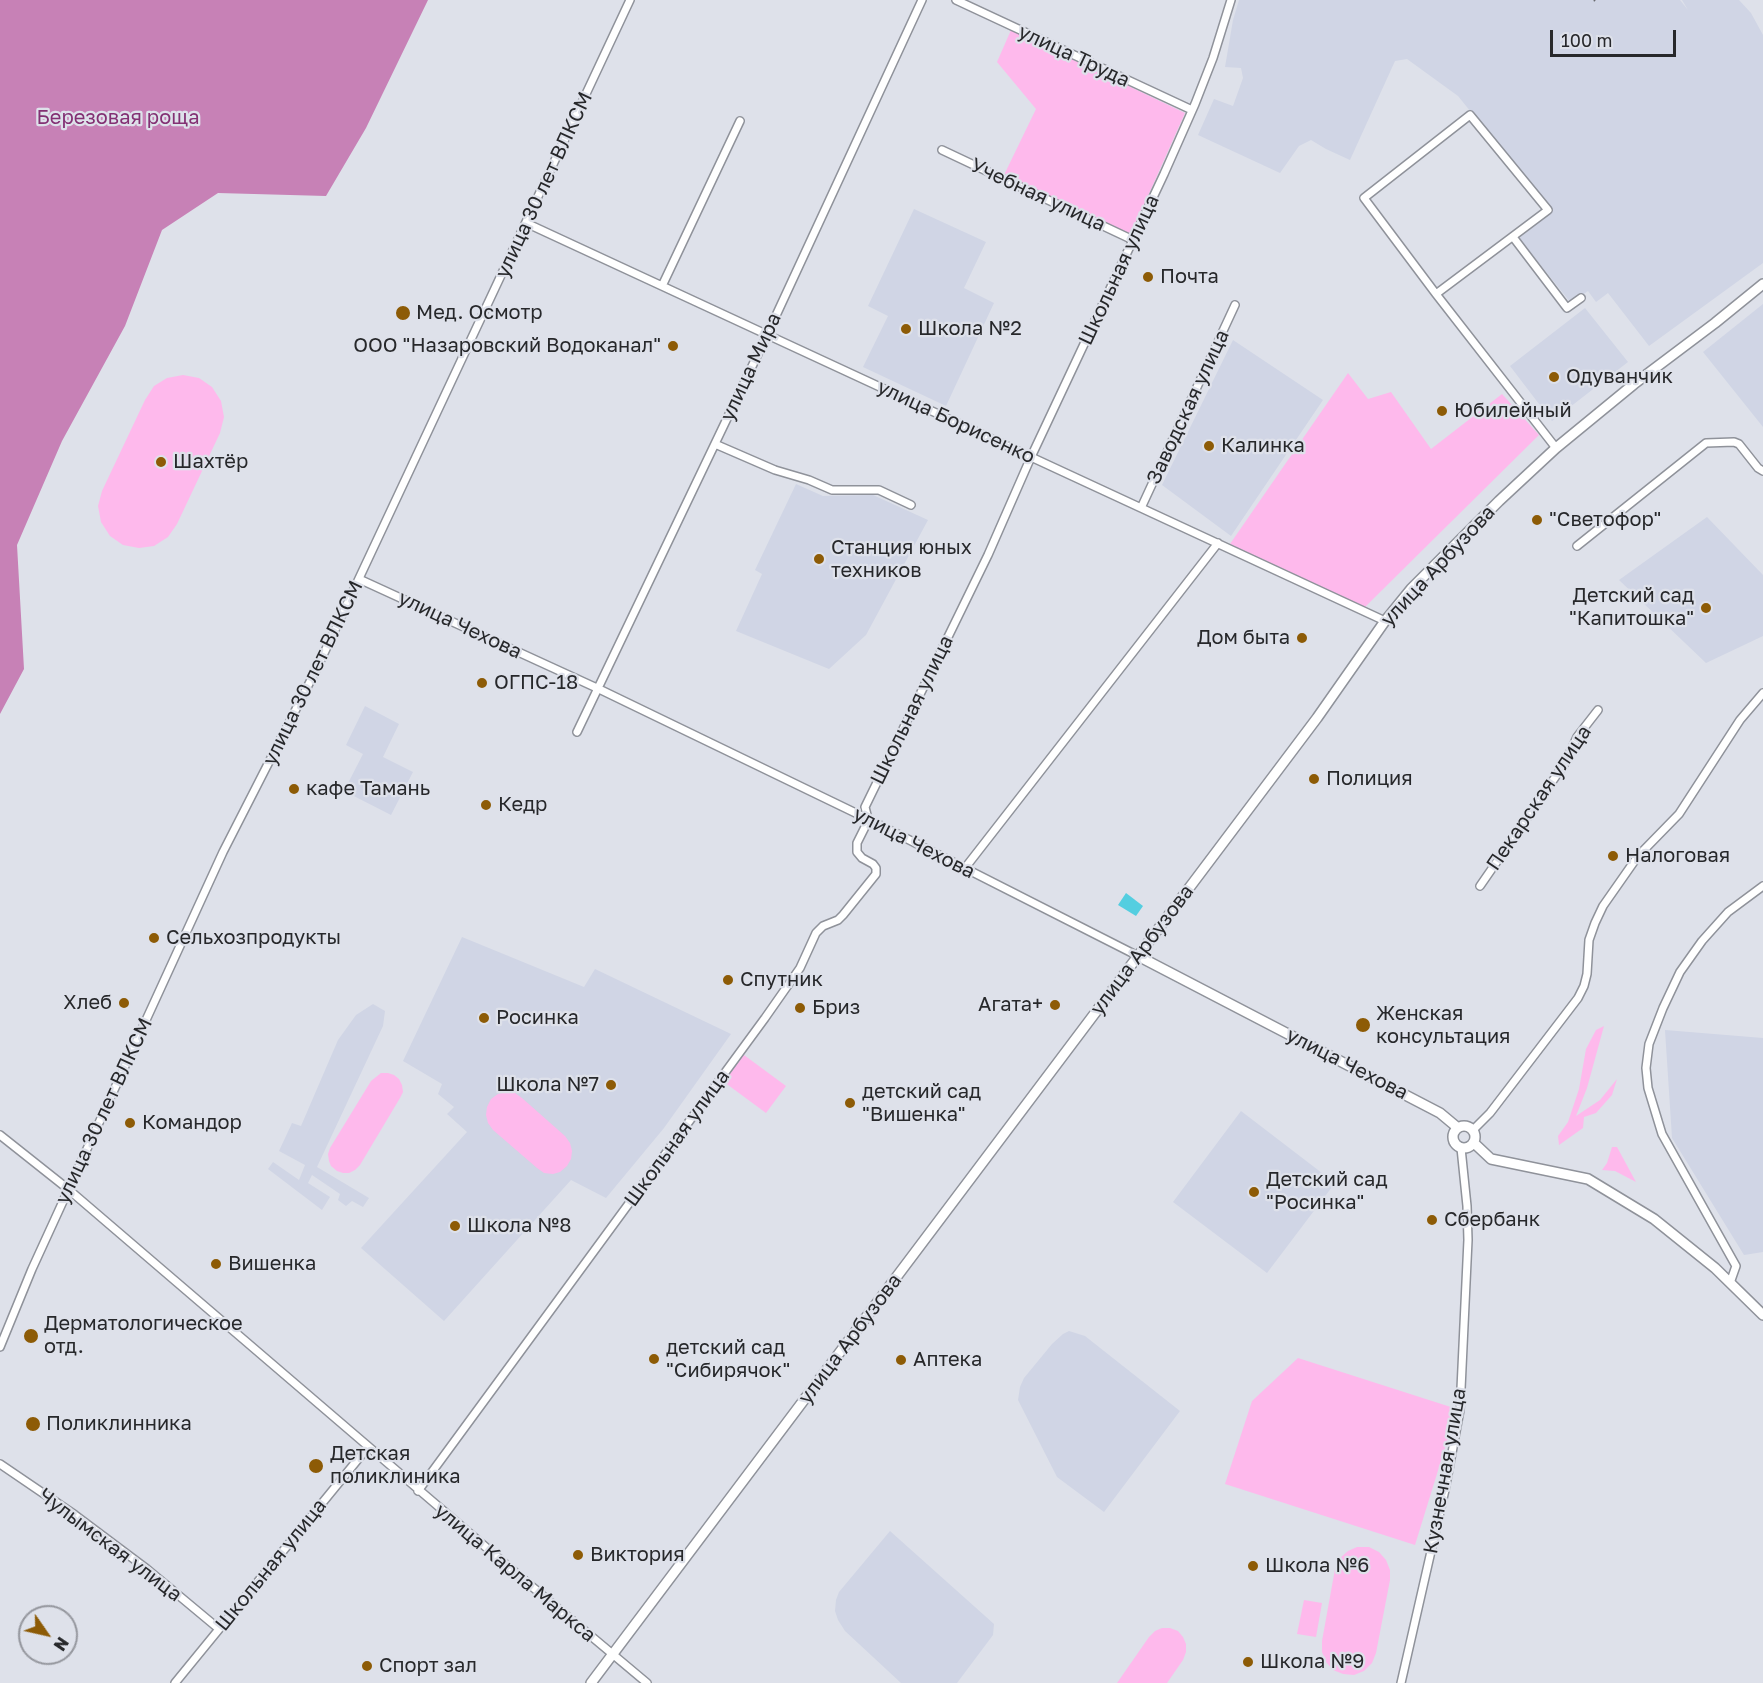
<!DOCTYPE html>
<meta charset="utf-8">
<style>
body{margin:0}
#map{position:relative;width:1763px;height:1683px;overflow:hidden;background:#dee1ea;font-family:"Golos Text",sans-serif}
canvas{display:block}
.north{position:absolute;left:18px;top:1605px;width:60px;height:60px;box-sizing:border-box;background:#dee1ea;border:2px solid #95979e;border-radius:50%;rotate:124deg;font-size:16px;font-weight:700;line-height:24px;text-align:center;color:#27282b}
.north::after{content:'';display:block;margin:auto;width:21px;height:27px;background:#8d5b06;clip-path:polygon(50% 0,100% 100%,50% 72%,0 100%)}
.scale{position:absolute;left:1550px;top:30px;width:126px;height:27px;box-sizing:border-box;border:3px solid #27282b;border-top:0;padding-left:8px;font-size:18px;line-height:21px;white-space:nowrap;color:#27282b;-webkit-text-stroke:4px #dee1ea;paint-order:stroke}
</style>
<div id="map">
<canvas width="1763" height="1683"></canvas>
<div class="north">N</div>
<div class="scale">100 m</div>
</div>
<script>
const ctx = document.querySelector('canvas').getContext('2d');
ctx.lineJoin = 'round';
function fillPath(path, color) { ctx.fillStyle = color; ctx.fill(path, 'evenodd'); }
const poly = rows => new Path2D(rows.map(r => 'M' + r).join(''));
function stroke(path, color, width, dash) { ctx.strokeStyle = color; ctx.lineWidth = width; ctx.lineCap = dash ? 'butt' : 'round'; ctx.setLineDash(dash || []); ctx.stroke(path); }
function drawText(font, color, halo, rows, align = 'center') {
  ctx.font = font + ' "Golos Text",sans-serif'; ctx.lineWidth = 4.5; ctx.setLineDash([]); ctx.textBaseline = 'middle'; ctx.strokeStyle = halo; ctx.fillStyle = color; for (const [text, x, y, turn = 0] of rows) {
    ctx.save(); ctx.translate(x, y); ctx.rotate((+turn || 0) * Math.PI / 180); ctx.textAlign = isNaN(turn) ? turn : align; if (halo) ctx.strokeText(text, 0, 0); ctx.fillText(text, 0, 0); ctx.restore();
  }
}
fillPath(poly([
 [1239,0,1680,0,1688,10,1682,0,1739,0,1751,13,1763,35,1763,263,1649,346,1608,293,1596,302,1588,291,1571,303,1517,236,1551,211,1458,96,1407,59,1395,61,1350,160,1326,149,1311,140,1299,146,1280,173,1198,135,1214,99,1233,106,1243,78,1241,68,1225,67,1233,20],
 [914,209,986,242,964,288,994,303,946,406,863,367,888,316,868,306],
 [1763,304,1763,427,1703,352],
 [1585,308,1628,362,1552,421,1510,366],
 [1233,340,1323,400,1231,536,1162,485],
 [796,484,823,496,873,495,928,520,866,635,829,669,736,631,762,574,755,570],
 [1707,517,1763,575,1763,636,1706,663,1619,580],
 [365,706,399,724,383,757,413,772,391,815,344,791,363,754,346,745],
 [462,937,584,987,595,969,731,1034,664,1128,606,1198,571,1180,444,1321,361,1248,467,1132,447,1114,454,1107,438,1094,442,1084,403,1061],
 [373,1004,385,1011,383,1026,317,1167,369,1198,363,1207,352,1201,346,1206,338,1200,340,1194,312,1175,308,1183,330,1197,322,1210,268,1169,273,1162,299,1180,305,1165,279,1151,292,1123,301,1126,338,1040,356,1015],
 [1665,1030,1763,1038,1763,1252,1744,1255,1672,1138],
 [1241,1111,1335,1183,1267,1273,1173,1202],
 [1069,1331,1085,1336,1180,1411,1104,1512,1057,1477,1018,1400,1020,1387,1024,1378,1052,1344,1063,1334],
 [890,1531,994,1624,993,1635,957,1683,901,1683,845,1631,838,1620,835,1611,836,1600,839,1592]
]), '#d0d5e5');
fillPath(poly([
 [1011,30,1185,113,1131,234,1004,175,1036,109,997,62],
 [1348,373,1368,399,1391,392,1431,449,1502,394,1539,435,1365,607,1230,544],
 [183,375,199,378,212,387,221,401,224,417,220,433,177,524,168,537,154,546,139,548,123,545,110,536,101,522,98,506,102,491,145,400,154,386,167,378],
 [1604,1026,1587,1088,1576,1116,1600,1100,1617,1079,1612,1095,1596,1113,1584,1117,1583,1128,1559,1145,1558,1136,1568,1122,1579,1089,1586,1049,1596,1030],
 [744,1055,786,1086,766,1113,724,1082],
 [381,1073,388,1073,394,1075,399,1079,402,1085,403,1092,400,1098,360,1165,355,1170,349,1173,343,1173,337,1171,331,1166,329,1161,328,1154,330,1148,371,1081],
 [506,1092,515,1093,522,1098,565,1136,570,1143,572,1151,571,1159,567,1166,560,1172,553,1174,544,1173,537,1168,493,1130,488,1123,486,1115,487,1107,491,1099,498,1094],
 [1612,1147,1617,1147,1636,1182,1615,1171,1602,1170,1607,1163],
 [1298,1358,1457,1409,1415,1545,1225,1484,1252,1401],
 [1357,1547,1369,1547,1379,1552,1386,1560,1390,1570,1390,1580,1376,1653,1372,1663,1364,1671,1354,1675,1343,1674,1333,1670,1326,1662,1322,1652,1322,1641,1335,1569,1340,1558,1348,1551],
 [1304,1600,1322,1603,1316,1637,1297,1634],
 [1162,1628,1170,1628,1178,1631,1183,1637,1186,1644,1186,1652,1183,1660,1167,1683,1117,1683,1149,1637,1155,1631]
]), '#feb9ec');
fillPath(poly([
 [0,0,428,0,366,128,326,196,218,193,162,230,125,326,62,441,17,545,24,669,0,714]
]), '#c781b6');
fillPath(poly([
 [1126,893,1143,906,1136,916,1118,905]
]), '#54cee0');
const minor = poly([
 [956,0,1192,110],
 [942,150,1133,240],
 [526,223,1385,621],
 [1513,237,1567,308,1581,298],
 [662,286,740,121],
 [1436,294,1548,210,1470,115,1364,198,1436,294,1556,448],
 [715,444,775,470,809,480,832,490,879,490,911,505],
 [1141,508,1235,305],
 [1577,546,1706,443,1734,442,1739,444,1758,468,1763,471],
 [359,579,599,689,868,819,1138,956],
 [577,732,767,335,922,0],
 [965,868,1218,543],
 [1480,886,1565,763,1577,737,1598,710],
 [1473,1130,1490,1113,1578,998,1584,986,1587,974,1589,940,1595,923,1603,906,1638,856,1679,814,1740,720,1763,693],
 [0,1135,68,1189,523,1579,647,1683],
 [1730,1283,1736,1266,1662,1134,1648,1088,1646,1068,1649,1044,1663,1008,1680,972,1702,941,1728,912,1763,886],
 [0,1347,32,1269,223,852,318,666,630,0],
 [0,1464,75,1515,147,1569,219,1629],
 [418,1491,765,1018,800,968,816,933,823,926,838,920,843,915,876,874,876,868,873,864,862,858,857,852,857,843,866,825,868,819,865,807,988,555,1031,457,1164,174,1195,104,1213,58,1231,0],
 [175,1683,368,1447],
 [1401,1683,1445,1490,1460,1410,1468,1240,1467,1206,1461,1148]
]);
const tertiary = poly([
 [1138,956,1440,1113,1458,1128],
 '1453 1137a11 11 0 1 1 22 0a11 11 0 1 1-22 0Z',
 [1474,1143,1491,1159,1588,1179,1654,1219,1715,1268,1763,1315],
 [591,1683,1317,718,1385,621,1411,589,1499,501,1556,448,1634,384,1715,323,1763,284]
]);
stroke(minor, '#8f929a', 10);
stroke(tertiary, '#8f929a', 12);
stroke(minor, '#fff', 7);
stroke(tertiary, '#fff', 9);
stroke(poly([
 [1594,0,1595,1]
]), '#696b70', 2, [10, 10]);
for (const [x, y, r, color] of [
 [1148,277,6,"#8d5b06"],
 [403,313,8,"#8d5b06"],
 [906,329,6,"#8d5b06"],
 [673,346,6,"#8d5b06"],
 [1554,377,6,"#8d5b06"],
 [1442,411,6,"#8d5b06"],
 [1209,446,6,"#8d5b06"],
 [161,462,6,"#8d5b06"],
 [1537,520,6,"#8d5b06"],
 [819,559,6,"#8d5b06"],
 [1706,608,6,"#8d5b06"],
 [1302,638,6,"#8d5b06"],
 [482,683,6,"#8d5b06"],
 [1314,779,6,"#8d5b06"],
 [294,789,6,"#8d5b06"],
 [486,805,6,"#8d5b06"],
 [1613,856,6,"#8d5b06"],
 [154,938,6,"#8d5b06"],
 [728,980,6,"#8d5b06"],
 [124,1003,6,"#8d5b06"],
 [1055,1005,6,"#8d5b06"],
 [800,1008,6,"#8d5b06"],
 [484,1018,6,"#8d5b06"],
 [1363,1025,8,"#8d5b06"],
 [611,1085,6,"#8d5b06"],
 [850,1103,6,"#8d5b06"],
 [130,1123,6,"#8d5b06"],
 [1254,1192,6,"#8d5b06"],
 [1432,1220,6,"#8d5b06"],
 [455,1226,6,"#8d5b06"],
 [216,1264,6,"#8d5b06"],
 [31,1336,8,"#8d5b06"],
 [654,1359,6,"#8d5b06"],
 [901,1360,6,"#8d5b06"],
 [33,1424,8,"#8d5b06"],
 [316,1466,8,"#8d5b06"],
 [578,1555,6,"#8d5b06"],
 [1253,1566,6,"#8d5b06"],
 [1248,1662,6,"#8d5b06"],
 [367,1666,6,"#8d5b06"]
]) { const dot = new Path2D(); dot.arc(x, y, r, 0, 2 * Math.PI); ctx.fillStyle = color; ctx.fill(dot); stroke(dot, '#dee1ea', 2); }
drawText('20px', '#27282b', '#dee1ea', [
 ["улица Труда",1074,56,25],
 ["улица 30 лет ВЛКСМ",544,185,-65],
 ["Учебная улица",1038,195,25],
 ["Школьная улица",1119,270,-65],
 ["улица Мира",751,367,-65],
 ["Заводская улица",1188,407,-65],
 ["улица Борисенко",956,422,25],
 ["улица Арбузова",1438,566,-47],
 ["улица Чехова",460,625,25],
 ["улица 30 лет ВЛКСМ",313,673,-64],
 ["Школьная улица",912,710,-64],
 ["Пекарская улица",1539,798,-56],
 ["улица Чехова",914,843,27],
 ["улица Арбузова",1142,950,-53],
 ["улица Чехова",1347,1064,27],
 ["улица 30 лет ВЛКСМ",104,1111,-65],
 ["Школьная улица",677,1138,-54],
 ["улица Арбузова",850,1339,-53],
 ["Кузнечная улица",1445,1471,-80],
 ["Чулымская улица",110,1545,37],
 ["Школьная улица",271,1565,-51],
 ["улица Карла Маркса",515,1573,40]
]);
drawText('20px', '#833073', '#dee1ea', [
 ["Березовая роща",118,118]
]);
drawText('20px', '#27282b', '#dee1ea', [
 ["Почта",1160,277],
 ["Мед. Осмотр",416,313],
 ["Школа №2",918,329],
 ["ООО \"Назаровский Водоканал\"",661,346,"right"],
 ["Одуванчик",1566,377],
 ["Юбилейный",1454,411],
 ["Калинка",1221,446],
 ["Шахтёр",173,462],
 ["\"Светофор\"",1549,520],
 ["Станция юных",831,548],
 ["техников",831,571],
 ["Детский сад",1694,596,"right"],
 ["\"Капитошка\"",1694,619,"right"],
 ["Дом быта",1290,638,"right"],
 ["ОГПС-18",494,683],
 ["Полиция",1326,779],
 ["кафе Тамань",306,789],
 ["Кедр",498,805],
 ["Налоговая",1625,856],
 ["Сельхозпродукты",166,938],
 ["Спутник",740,980],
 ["Хлеб",112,1003,"right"],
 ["Агата+",1043,1005,"right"],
 ["Бриз",812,1008],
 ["Женская",1376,1014],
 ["консультация",1376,1037],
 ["Росинка",496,1018],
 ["Школа №7",599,1085,"right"],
 ["детский сад",862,1092],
 ["\"Вишенка\"",862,1115],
 ["Командор",142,1123],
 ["Детский сад",1266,1180],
 ["\"Росинка\"",1266,1203],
 ["Сбербанк",1444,1220],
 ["Школа №8",467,1226],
 ["Вишенка",228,1264],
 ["Дерматологическое",44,1324],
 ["отд.",44,1347],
 ["детский сад",666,1348],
 ["\"Сибирячок\"",666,1371],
 ["Аптека",913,1360],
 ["Поликлинника",46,1424],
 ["Детская",330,1454],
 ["поликлиника",330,1477],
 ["Виктория",590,1555],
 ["Школа №6",1265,1566],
 ["Школа №9",1260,1662],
 ["Спорт зал",379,1666]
], 'left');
</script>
